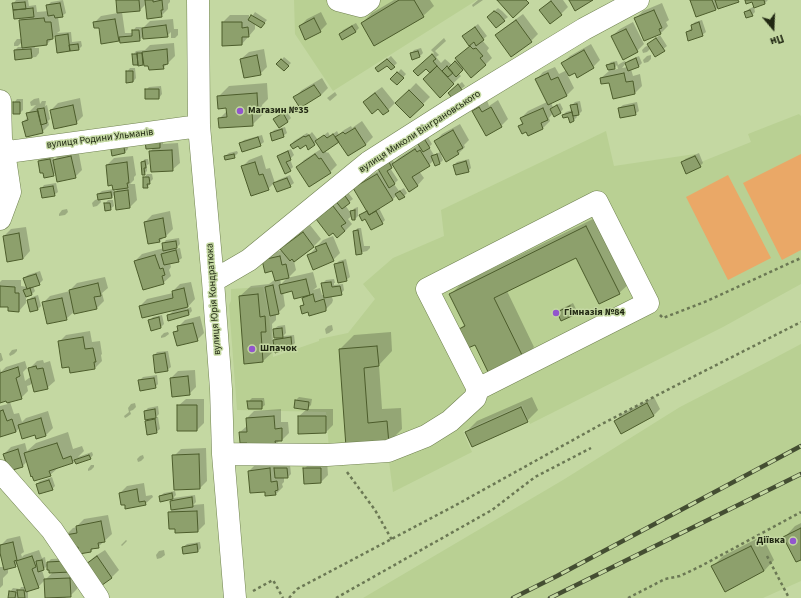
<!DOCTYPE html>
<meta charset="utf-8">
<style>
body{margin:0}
#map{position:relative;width:801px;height:598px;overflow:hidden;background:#c4d8a2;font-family:"Source Sans 3",sans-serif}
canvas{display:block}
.north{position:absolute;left:753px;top:8px;width:40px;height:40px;-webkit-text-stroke:3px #c4d8a2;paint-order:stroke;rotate:161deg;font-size:11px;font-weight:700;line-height:16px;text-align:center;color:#212813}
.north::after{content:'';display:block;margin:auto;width:14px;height:18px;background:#212813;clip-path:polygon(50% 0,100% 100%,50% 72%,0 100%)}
</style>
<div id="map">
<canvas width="801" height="598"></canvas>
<div class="north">Пн</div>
</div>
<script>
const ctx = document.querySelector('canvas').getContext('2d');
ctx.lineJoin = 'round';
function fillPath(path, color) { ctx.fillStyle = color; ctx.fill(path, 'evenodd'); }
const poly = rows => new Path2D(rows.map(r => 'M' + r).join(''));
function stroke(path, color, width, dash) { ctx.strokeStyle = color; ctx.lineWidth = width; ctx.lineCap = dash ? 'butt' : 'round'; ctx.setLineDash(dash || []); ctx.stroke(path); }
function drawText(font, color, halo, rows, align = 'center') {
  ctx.font = font + ' "Source Sans 3",sans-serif'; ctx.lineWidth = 3; ctx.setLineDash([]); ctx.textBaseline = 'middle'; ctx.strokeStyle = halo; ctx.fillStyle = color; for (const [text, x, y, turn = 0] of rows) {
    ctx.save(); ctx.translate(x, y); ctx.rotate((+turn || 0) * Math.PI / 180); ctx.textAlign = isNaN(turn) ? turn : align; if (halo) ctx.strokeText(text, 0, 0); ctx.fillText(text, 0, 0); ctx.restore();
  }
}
fillPath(poly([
 [294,0,477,0,333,91,295,34],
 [799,114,801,116,801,284,723,327,530,424,522,405,463,431,472,452,393,492,387,446,329,449,326,412,237,410,229,305,231,301,231,289,263,287,269,316,273,357,319,341,319,339,348,333,375,299,363,284,393,258,444,236,441,210,606,131,614,166,695,154,701,162,751,142,748,134],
 [801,344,801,581,763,598,363,598,563,480,680,407,769,361]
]), '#b9d093');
fillPath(poly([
 [801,154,801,250,782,260,743,183],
 [728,175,771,258,728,280,686,197]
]), '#eaa867');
fillPath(poly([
 [16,0,28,0,29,6,36,5,37,12,49,11,48,5,51,2,63,0,66,13,62,16,58,17,60,31,57,33,71,32,72,42,81,41,82,46,78,50,58,52,56,35,47,44,34,45,35,48,39,48,39,53,36,57,16,59,15,50,18,47,22,47,22,42,18,46,14,46,14,43,17,39,22,39,20,21,23,17,13,4],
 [117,0,170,0,170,2,168,4,168,9,161,16,146,4,139,11,122,12,125,33,133,33,133,31,136,27,142,27,142,29,150,21,173,19,174,29,178,29,178,35,175,38,171,38,171,32,167,36,144,36,139,40,120,38,118,40,94,23,101,16,118,13],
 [394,0,430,0,434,6,423,16,362,23,372,13],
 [478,0,483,0,473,7,472,5],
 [551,0,563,0,568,7,561,14,540,10],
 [691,0,739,0,719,6,716,9,697,16],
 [746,0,768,0,765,3,754,7,755,12,752,15,745,12,749,9,755,6,753,1],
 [662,3,669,20,666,22,668,26,661,33,645,40,636,18,643,11],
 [498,8,502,11,508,17,504,20,491,14],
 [255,12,267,20,261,27,255,24,255,29,242,44,223,22,230,15,249,15,249,21],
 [321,12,327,24,320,31,300,26,307,19],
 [523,14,538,34,531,41,497,35,504,28],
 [702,20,706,32,702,35,687,32,690,29,693,28,692,25,695,22],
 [633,22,644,44,637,51,612,36,620,29],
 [356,23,359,28,356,31,343,39,340,34,343,30],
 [478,24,487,36,482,40,489,48,487,51,492,58,485,65,464,68,458,73,461,76,440,96,431,73,426,67,415,71,434,53,431,50,444,38,446,41,435,51,439,55,436,57,441,63,445,59,452,65,457,60,456,58,470,46,463,36],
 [660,35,667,46,656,55,651,48,647,52,643,53,642,50,645,47,649,45,648,44],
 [174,43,175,56,163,68,144,63,143,64,139,65,133,55,136,51,145,50,150,45],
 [591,44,600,60,593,67,575,72,568,76,574,88,567,95,551,103,553,107,560,103,563,109,560,113,553,113,549,118,550,121,543,128,528,134,519,126,523,122,521,118,528,111,547,102,536,80,543,72,555,67,559,74,567,70,563,63,570,56],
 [421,48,423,53,420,56,411,54,414,50],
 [264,49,267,67,260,74,241,59,249,52],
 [651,55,651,59,648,62,644,63,643,60,647,56],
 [391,56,397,63,391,69,387,65,376,68],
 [639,56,642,63,639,66,631,69,633,76,640,74,642,86,635,93,614,97,610,81,601,78,609,71,608,65,611,62,617,61,618,65,621,63,625,61,626,63,629,60],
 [626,63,628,67,622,68],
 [617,65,618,69,612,70,615,68],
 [284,57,291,63,284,70,278,64],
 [130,68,135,68,136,78,133,82,127,72],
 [401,69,406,74,397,84,392,79],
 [322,78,328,88,321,95,295,97,302,90],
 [462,82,465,86,452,96,452,90],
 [267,83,268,99,262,105,263,114,252,125,219,119,227,111,227,107,218,97,229,86],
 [416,83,430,97,410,117,397,103],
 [161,86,162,94,159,98,146,90,149,87],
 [382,87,395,103,388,110,364,102,371,95],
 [335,92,337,95,330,101,327,98],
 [39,98,40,104,42,101,46,101,45,106,47,105,50,119,48,121,49,125,42,132,23,122,28,117,27,114,36,105,31,106,30,102,34,99],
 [80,98,83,116,76,123,51,110,58,103],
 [17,99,23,99,23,110,20,113,14,103],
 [487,100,489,106,498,100,508,119,501,126,486,134,473,111,480,104],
 [580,101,582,111,579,114,576,114,577,117,574,120,570,121,569,116,563,115,566,112,572,110,571,106,575,102],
 [637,102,639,111,635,114,619,108,623,105],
 [286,110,291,118,288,121,279,126,275,119,278,116],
 [362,121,373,137,366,144,348,155,339,141,325,150,327,153,328,152,337,165,330,172,297,167,304,160,321,149,317,142,309,148,306,144,291,145,294,141,307,133,309,135,312,132,318,140,328,132,330,136,337,131,339,135,344,130,351,126,352,128],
 [460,124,469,140,464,145,465,147,458,154,435,142,442,134],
 [285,127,287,133,283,136,271,134,274,130],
 [426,134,432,144,429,147,434,155,440,152,443,160,440,163,436,165,434,160,429,165,419,171,424,178,417,186,394,165,390,168,398,180,394,184,399,191,404,188,407,193,404,196,397,195,392,200,379,208,385,220,382,223,365,218,360,215,367,210,354,188,361,181,380,170,391,158,394,162,400,157,420,144],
 [262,135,264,142,260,145,240,144,244,140],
 [163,136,163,144,178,143,180,163,172,170,150,152],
 [127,139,128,149,125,152,115,141],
 [78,149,82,170,75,177,56,172,53,175,39,161,42,158,53,156,54,160,61,153],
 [291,149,294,155,290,159,293,167,290,170,278,156,282,153],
 [237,151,238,153,234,157,225,156,229,153],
 [699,153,703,163,700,166,682,163,685,159],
 [262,155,266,169,270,168,275,183,278,180,290,175,294,183,290,186,274,183,268,189,242,167,249,160],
 [133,156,136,175,134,177,134,180,130,184,135,184,137,200,130,207,115,194,112,197,100,199,101,202,97,206,93,207,92,203,95,200,99,199,98,194,102,191,114,189,107,165,114,158],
 [114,188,119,188,115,192],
 [145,159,148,159,149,164,147,165,147,171,144,174,142,162],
 [469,159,471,168,468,171,454,165,457,162],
 [147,174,152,174,153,179,150,182,150,184,147,187,144,178],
 [56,183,58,192,54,195,41,189,44,185],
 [346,190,353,199,345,205,350,212,355,208,358,207,358,216,355,219,352,216,348,219,352,224,345,231,333,232,317,219],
 [108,200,113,200,114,206,110,209,105,204],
 [67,209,68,212,65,215,59,216,59,214,62,210],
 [170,211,173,229,166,236,164,237,160,241,145,222,152,215],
 [597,217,630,283,619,293,576,257,507,291,534,347,524,358,475,344,460,329,465,324,451,294,461,284],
 [310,225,321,239,314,246,294,261,296,270,289,277,280,279,281,284,287,278,313,272,317,287,313,290,320,288,322,295,324,295,322,284,326,280,334,279,335,283,334,283,334,285,343,284,344,290,341,294,331,295,333,300,332,303,325,310,309,311,301,307,304,303,303,298,307,294,293,290,283,292,285,306,278,313,276,314,276,320,272,324,273,342,277,337,274,329,278,326,285,325,286,333,283,336,294,335,295,343,292,346,273,342,274,351,263,361,240,296,251,286,269,284,273,281,275,280,273,270,264,260,271,253,283,250,282,249,289,242],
 [26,227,30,251,23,259,4,236,11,229],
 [358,228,361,228,364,246,370,246,370,248,367,251,363,252,361,253,354,231],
 [333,236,340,253,333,260,309,255,323,240],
 [179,238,180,244,175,249,180,248,182,258,178,261,170,263,171,267,169,270,171,276,163,283,135,261,142,254,164,248,163,244,166,240],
 [346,259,350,277,346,280,336,264,339,261],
 [40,271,43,280,39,284,33,286,35,291,32,294,26,296,26,303,19,311,9,306,0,306,0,282,2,280,21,280,21,286,27,287,24,278,28,275],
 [105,277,108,288,102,293,104,301,96,309,75,311,66,319,43,303,50,296,70,291,70,290,77,283],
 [191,282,195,299,186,309,191,307,192,311,189,314,169,320,168,316,174,310,140,306,147,299,173,293,173,291,180,284],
 [38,295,41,306,38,309,28,300,32,297],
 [573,303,577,311,574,314,562,320,558,313,561,309],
 [162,315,164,324,161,327,150,320,153,317],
 [200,316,204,333,197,340,174,333,178,329,178,327,185,320],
 [332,325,333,330,329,333,326,334,325,329,328,326],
 [90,331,92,342,100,341,102,354,101,355,102,361,95,368,59,342,66,335],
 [168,332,169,334,165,337,161,338,161,336,164,333],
 [391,332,392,351,379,365,382,409,401,408,402,429,388,443,347,446,340,349,354,335],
 [17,349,17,351,14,354,10,356,9,354,12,350],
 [168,351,171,367,167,370,154,356,157,352],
 [0,353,1,353,3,360,0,362],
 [43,360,44,363,50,361,55,381,47,388,33,382,30,385,27,386,28,391,21,398,10,402,14,414,19,413,22,422,26,418,48,411,53,428,46,435,36,434,20,427,16,432,0,436,0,406,8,404,7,400,0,402,0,368,1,372,6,367,25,361,27,368,23,372,25,381,29,378,32,377,30,368,37,361],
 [195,370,196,387,189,394,171,378,178,371],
 [157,375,158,384,155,387,139,381,143,377],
 [299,397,312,399,311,405,307,409,333,409,333,425,326,432,299,416,307,409,296,400],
 [532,397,538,410,527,421,466,432,477,421],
 [654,397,660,409,653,416,615,421,622,414],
 [252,398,264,398,265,405,261,408,248,402],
 [186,399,204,399,204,423,197,430,178,406],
 [135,403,136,407,133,410,130,411,131,414,127,417,125,418,124,416,129,412,128,408,131,404],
 [158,406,159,414,156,417,158,417,160,429,156,432,146,421,149,418,145,411,148,408],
 [281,409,281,422,288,422,289,433,282,440,280,440,275,445,248,442,240,432,247,426,247,418,254,411],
 [68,432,73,449,82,446,84,451,78,457,92,452,93,455,90,459,75,460,73,462,59,467,50,475,27,461,23,466,9,470,4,454,11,447,25,443,27,451,36,443],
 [206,448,207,481,200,488,175,489,174,456,181,449],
 [143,455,144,458,141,461,138,462,137,459,140,456],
 [327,461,328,475,321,482,304,469,311,462],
 [277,462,277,466,290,465,291,474,288,477,284,477,284,482,282,484,283,487,276,494,266,491,249,471,256,464],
 [91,465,94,465,94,467,91,470,88,471,88,469],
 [52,477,55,486,52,489,37,484,40,481],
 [144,483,146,496,152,495,153,497,145,504,125,503,120,493,127,486],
 [175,491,176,495,173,498,195,495,196,502,193,505,204,504,205,524,198,531,176,528,169,513,172,510,171,501,174,498,161,500,160,496,164,493],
 [108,515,112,534,98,547,94,548,91,551,79,546,66,535,73,528,77,527,77,526,84,519],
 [801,523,801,559,785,537,795,526],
 [20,536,24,552,21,554,22,557,24,555,39,550,42,558,45,557,46,564,51,559,69,558,77,572,77,589,70,596,67,596,65,598,46,598,45,580,54,571,48,565,44,569,42,570,45,580,38,587,28,590,28,598,19,598,18,597,17,598,9,598,10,592,13,588,20,589,21,587,26,587,18,563,15,566,8,568,8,573,3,578,3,585,0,588,0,567,4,567,0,546,7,539],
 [762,536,774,560,764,571,713,566,723,556],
 [126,540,127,541,122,546,121,545],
 [200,542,201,548,198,551,183,547,187,544],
 [105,550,119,570,112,577,98,587,87,564,94,557],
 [164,550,165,555,161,558,157,559,156,555,159,551]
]), '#0003');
const building = poly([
 [116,0,139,0,140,11,117,13,116,0],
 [145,0,153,0,153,2,162,0,163,10,161,10,162,17,147,19,145,0],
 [399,0,414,0,424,17,374,46,361,23,399,0],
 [497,0,526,0,529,3,513,18,497,0],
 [569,0,593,0,575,11,569,0],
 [690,0,712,0,716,10,696,17,690,0],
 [715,0,738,0,739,2,718,9,715,0],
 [745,0,764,0,765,4,754,8,752,2,746,4,745,0],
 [551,1,562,15,550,24,539,10,551,1],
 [25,2,26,9,13,10,12,3,25,2],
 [60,3,63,17,55,18,54,15,48,16,46,5,60,3],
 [33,8,34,17,14,19,13,10,33,8],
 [654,10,662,28,659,29,661,34,644,41,634,18,654,10],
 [750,10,753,16,746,18,744,12,750,10],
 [494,11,499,14,505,21,496,28,487,17,494,11],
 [251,15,265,23,261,28,248,20,251,15],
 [44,18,45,22,51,22,53,39,47,40,47,45,22,48,19,20,44,18],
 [314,18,321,32,305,40,299,26,314,18],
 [115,19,119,41,101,44,99,28,94,28,93,22,115,19],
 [516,20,532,42,511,57,495,35,516,20],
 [222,22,242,22,242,28,248,27,249,37,242,37,242,45,222,46,222,22],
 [699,22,703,36,688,41,686,32,692,30,691,25,699,22],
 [166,25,168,37,143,39,142,28,166,25],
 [352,26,356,32,342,40,339,34,352,26],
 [475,27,484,40,476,46,474,42,469,46,462,36,475,27],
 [626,29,638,52,623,60,611,36,626,29],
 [132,30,139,30,140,41,120,43,119,37,132,36,132,30],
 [68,34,70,51,57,53,55,36,68,34],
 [656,38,665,51,655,57,647,44,656,38],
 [78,44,79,50,70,51,69,45,78,44],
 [470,46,473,49,476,48,483,56,480,58,486,65,471,78,455,58,470,46],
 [31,49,32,58,15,60,14,50,31,49],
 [167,49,168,64,163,65,164,69,149,70,148,66,144,66,142,52,167,49],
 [584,50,594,68,577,78,575,73,569,76,561,63,584,50],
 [418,51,420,57,412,60,410,53,418,51],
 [137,53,142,53,143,65,138,66,137,53],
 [132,54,137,54,138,65,133,65,132,54],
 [432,54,436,59,433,61,437,66,430,73,426,69,418,76,413,71,432,54],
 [257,55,261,75,244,78,240,59,257,55],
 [636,58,639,67,628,71,625,63,636,58],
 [281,59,289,66,284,71,276,64,281,59],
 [387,59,395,67,391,70,387,66,378,72,375,68,387,59],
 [455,61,463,70,456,77,448,68,455,61],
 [614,63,615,69,608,70,606,65,614,63],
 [437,66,454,84,440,98,423,79,437,66],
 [447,66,453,73,448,77,442,71,447,66],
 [126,71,133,71,133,82,126,83,126,71],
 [397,72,404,78,397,85,390,79,397,72],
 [548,73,551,80,558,77,567,96,548,105,535,79,548,73],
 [624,73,626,82,633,81,635,94,613,99,609,83,601,84,600,78,624,73],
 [458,84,462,90,452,98,448,93,458,84],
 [314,85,321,95,300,108,293,97,314,85],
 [145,89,159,89,159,99,145,99,145,89],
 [409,90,424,105,410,118,395,103,409,90],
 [257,93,258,110,252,111,253,126,219,128,218,118,227,117,226,108,218,109,217,96,257,93],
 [375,93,389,111,383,115,378,109,372,114,363,102,375,93],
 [13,102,20,102,20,114,13,114,13,102],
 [577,104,579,115,573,116,570,105,577,104],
 [73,105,77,124,54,129,50,110,73,105],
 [557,105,561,113,554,117,550,109,557,105],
 [634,105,636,115,620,118,618,108,634,105],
 [479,107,482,112,491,107,502,127,486,136,472,111,479,107],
 [44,108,47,123,41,125,37,109,44,108],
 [543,108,548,120,541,123,543,129,528,136,526,132,522,134,518,126,523,124,520,118,543,108],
 [38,111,43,133,26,137,22,122,28,120,26,113,38,111],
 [572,112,574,121,570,123,568,117,563,118,562,115,572,112],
 [283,113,288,122,279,128,273,119,283,113],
 [355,128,366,145,348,156,335,137,343,132,345,134,355,128],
 [282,129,284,137,272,141,270,133,282,129],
 [453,130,463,148,457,151,459,154,446,162,434,141,453,130],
 [333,134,339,142,323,153,315,141,324,135,327,138,333,134],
 [309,135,315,145,308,150,306,145,300,149,298,146,293,149,290,145,304,136,305,137,309,135],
 [258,137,261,146,242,152,239,143,258,137],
 [423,137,430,148,423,152,416,141,423,137],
 [160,139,160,148,146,149,145,141,160,139],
 [123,142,125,153,112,156,110,144,123,142],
 [415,149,417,152,420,150,430,166,412,177,418,186,409,192,392,164,415,149],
 [172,150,173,171,151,172,149,151,172,150],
 [288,151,291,160,286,162,291,171,285,174,277,156,288,151],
 [234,154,235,158,225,160,224,156,234,154],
 [315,154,319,159,321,158,331,173,309,187,296,167,315,154],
 [437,154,440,164,435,166,431,156,437,154],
 [71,156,76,178,57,182,53,160,71,156],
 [695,156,701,167,686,174,681,162,695,156],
 [50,159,54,176,44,178,43,173,40,173,38,161,50,159],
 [388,160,392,168,387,171,395,184,389,188,377,167,388,160],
 [145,161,146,168,144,168,145,175,142,175,141,162,145,161],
 [466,161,469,172,456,175,453,165,466,161],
 [127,162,129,183,127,183,128,188,113,190,112,185,108,186,106,165,127,162],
 [255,162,259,175,263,174,269,190,251,196,241,166,255,162],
 [377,174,393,200,369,215,353,188,377,174],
 [143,177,149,177,150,184,147,184,148,188,143,188,143,177],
 [287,178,291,187,277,192,273,183,287,178],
 [53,186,55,196,42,198,40,188,53,186],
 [128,190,130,208,116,210,114,192,128,190],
 [400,191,405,197,399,200,395,194,400,191],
 [111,192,112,198,98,200,97,194,111,192],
 [343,193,350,203,342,209,334,199,343,193],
 [104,203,110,203,111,210,105,211,104,203],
 [333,206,346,223,341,226,345,231,337,238,333,233,329,236,316,219,333,206],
 [355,210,355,220,352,220,350,211,355,210],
 [367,211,369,215,376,211,383,224,371,230,365,219,362,221,359,215,367,211],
 [163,218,166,237,159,239,160,242,148,244,144,222,163,218],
 [586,226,620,294,599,304,576,258,494,298,524,359,490,376,475,345,468,348,459,329,465,326,449,294,586,226],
 [358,230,362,254,356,255,353,231,358,230],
 [303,232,314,247,294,262,292,259,290,261,280,249,303,232],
 [19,233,23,259,7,262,3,236,19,233],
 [176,241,177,248,163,251,162,243,176,241],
 [326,243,334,261,313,270,307,255,317,251,315,247,326,243],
 [176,250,179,262,164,265,161,254,176,250],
 [155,255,160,269,163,268,165,275,162,276,164,284,143,290,134,261,155,255],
 [280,256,282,265,286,264,289,278,275,281,272,271,265,273,262,260,280,256],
 [343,262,347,281,338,283,334,264,343,262],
 [36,274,40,285,27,289,23,278,36,274],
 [306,279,310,295,294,299,292,291,281,294,279,285,306,279],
 [331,282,332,287,340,286,342,295,324,298,321,283,331,282],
 [98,283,101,296,94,297,97,309,74,314,69,290,98,283],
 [273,285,279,314,270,316,265,287,273,285],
 [0,286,15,287,15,293,19,293,19,312,8,311,8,307,0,307,0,286],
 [30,288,32,295,26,297,23,290,30,288],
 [184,288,188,307,142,318,139,306,173,298,172,291,184,288],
 [258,294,260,317,265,316,266,332,261,332,263,362,244,364,239,296,258,294],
 [313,294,315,302,324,299,326,307,326,311,309,316,308,312,302,314,300,306,304,305,302,298,313,294],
 [35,298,38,310,30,312,27,300,35,298],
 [62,298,67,320,47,324,42,302,62,298],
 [570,306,574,315,561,321,557,312,570,306],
 [188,310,189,315,168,321,167,315,188,310],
 [159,317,161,328,151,331,148,320,159,317],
 [193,323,198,341,177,346,173,332,178,331,177,326,193,323],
 [282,328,283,338,274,338,273,329,282,328],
 [83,337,85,349,93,348,96,362,94,362,95,369,70,373,69,367,62,368,58,341,83,337],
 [291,337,292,347,275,353,273,340,291,337],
 [377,346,379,366,364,368,368,423,387,421,389,444,346,447,339,349,377,346],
 [165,353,168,371,155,373,153,355,165,353],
 [36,366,37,369,43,368,48,389,34,392,28,368,36,366],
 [18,367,20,376,16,378,22,399,7,403,6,401,0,403,0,373,18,367],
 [188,376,190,395,172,397,170,378,188,376],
 [154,378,156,388,140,391,138,380,154,378],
 [295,400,309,402,308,410,294,408,295,400],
 [247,401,262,401,262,409,248,409,247,401],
 [647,403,654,416,621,434,614,421,647,403],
 [177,405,197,405,197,431,177,431,177,405],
 [521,407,528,422,472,447,465,432,521,407],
 [155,409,156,418,145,420,144,411,155,409],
 [3,410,7,421,12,419,16,432,0,437,0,411,3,410],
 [274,416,275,429,282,428,282,441,275,441,276,446,248,448,247,443,240,443,239,432,247,432,246,418,274,416],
 [298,416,326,416,326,433,298,434,298,416],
 [41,418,46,436,36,439,35,435,22,439,18,425,41,418],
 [155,419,157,433,147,435,145,421,155,419],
 [57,443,63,459,71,456,73,463,49,471,51,476,34,481,32,476,31,477,24,453,57,443],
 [18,449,23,467,9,471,3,454,18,449],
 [199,454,200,489,174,490,172,455,199,454],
 [89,455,91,459,76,464,74,460,89,455],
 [270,468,271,482,277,481,278,490,275,491,276,495,265,496,265,492,250,493,248,471,270,468],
 [274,468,287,468,288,478,275,478,274,468],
 [303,468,321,468,321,483,304,484,303,468],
 [49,480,53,490,39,494,36,484,49,480],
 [137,489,139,502,145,501,146,505,125,509,125,505,121,505,119,493,137,489],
 [172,493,173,499,160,502,159,496,172,493],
 [192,497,193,507,171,510,170,501,192,497],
 [197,511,198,532,175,533,175,529,169,529,168,512,197,511],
 [101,521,105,542,98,543,99,548,91,549,91,552,79,554,78,547,71,548,65,535,77,533,76,526,101,521],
 [801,528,801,560,796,562,783,537,801,528],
 [13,542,17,560,14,561,16,567,4,570,0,553,0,545,13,542],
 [197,544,198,552,183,554,182,547,197,544],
 [751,546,764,571,725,592,711,566,751,546],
 [32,556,36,567,32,569,39,588,26,592,16,561,32,556],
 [97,556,112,578,98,588,86,564,97,556],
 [42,560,44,570,38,572,36,561,42,560],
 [66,561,71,572,49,573,49,570,47,570,47,562,66,561],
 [70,578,71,597,45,598,44,579,70,578],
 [17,590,24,590,25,598,18,598,17,590],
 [9,591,16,592,15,598,8,598,9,591]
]);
fillPath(building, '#8da06c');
stroke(building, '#4c5c2b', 1);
const minor = poly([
 [198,0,199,126,213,281,221,389,223,454,235,598],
 [338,0,361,6,369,0],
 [0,101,1,139,4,152,10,192,0,219],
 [0,153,199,126],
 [213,281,249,260,369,162,449,111,584,29,638,0],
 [223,454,327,455,388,451,426,436,450,421,475,398,478,389,427,289,597,202,648,303,478,389],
 [0,471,52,530,98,598]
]);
stroke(minor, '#708250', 23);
stroke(poly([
 [660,315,663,318,707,301,801,258],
 [347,472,375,510,392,540],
 [767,556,789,598],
 [253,591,273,580,283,598],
 [289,598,297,589,456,505,600,425,671,388,801,322],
 [336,598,492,510,535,477,591,448],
 [628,598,665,579,680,576,701,566,801,512]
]), '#6b7854', 2.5, [3, 3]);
stroke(minor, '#fff', 22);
const rail = poly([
 [513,598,557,576,801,446],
 [550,598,801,474]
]);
stroke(rail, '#444e32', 4.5);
stroke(rail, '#c4d8a2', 3, [9]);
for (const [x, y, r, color] of [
 [240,111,4,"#9256cd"],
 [556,313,4,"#9256cd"],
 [252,349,4,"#9256cd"],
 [793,541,4,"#9256cd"]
]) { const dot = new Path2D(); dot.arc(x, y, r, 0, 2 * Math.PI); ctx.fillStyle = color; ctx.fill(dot); stroke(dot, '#c4d8a2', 1.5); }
drawText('bold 10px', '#212813', '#c4d8a2', [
 ["Магазин №35",248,111],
 ["Гімназія №84",564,313],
 ["Шпачок",260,349],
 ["Діївка",785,541,"right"]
], 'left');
drawText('10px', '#212813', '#c4d8a2', [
 ["вулиця Миколи Вінграновського",420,132,-33],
 ["вулиця Родини Ульманів",100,139,-7],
 ["вулиця Юрія Кондратюка",214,299,-94]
]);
</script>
